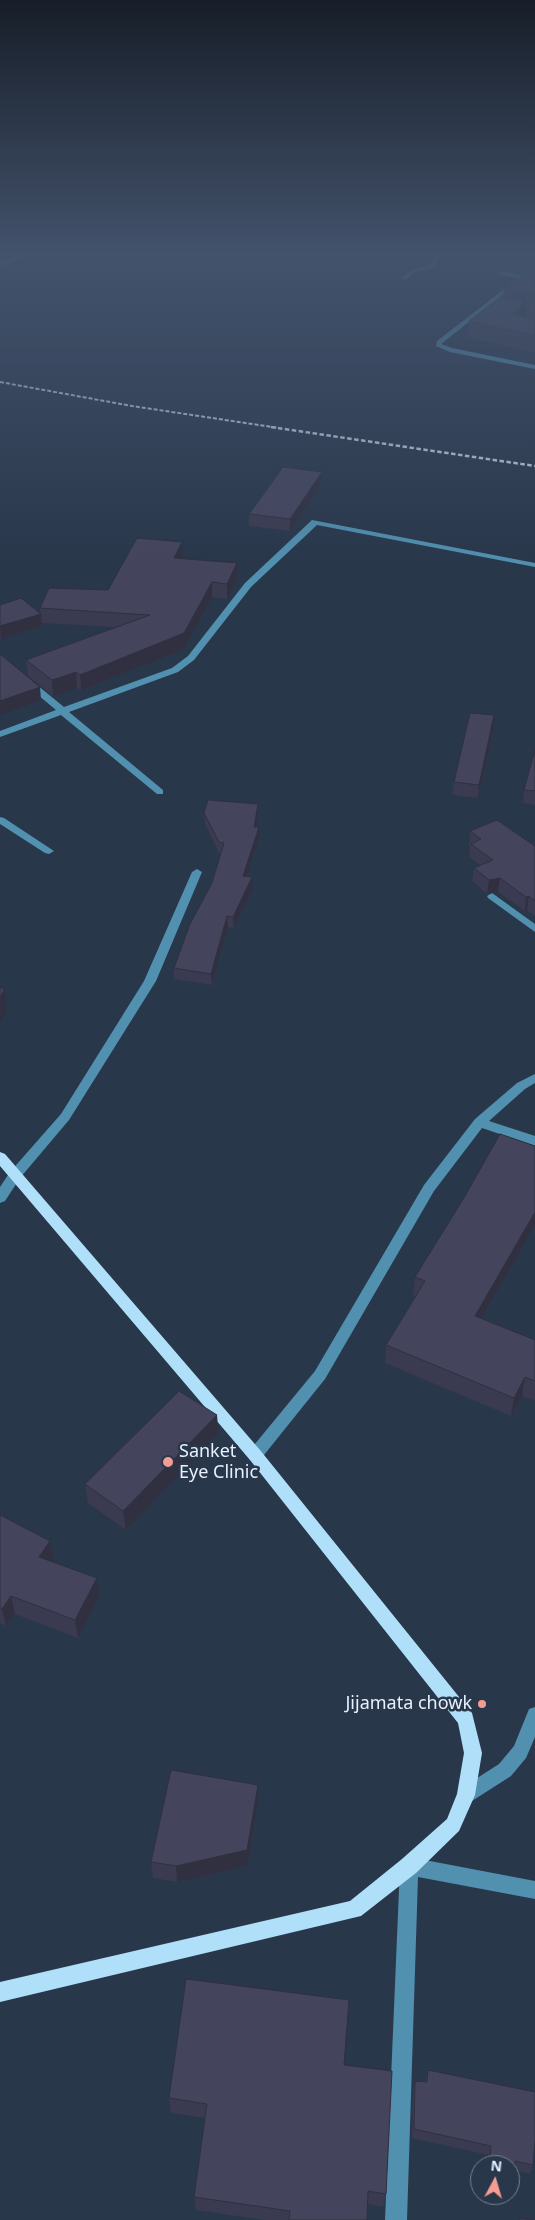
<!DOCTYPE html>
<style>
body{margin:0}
#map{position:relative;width:535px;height:2220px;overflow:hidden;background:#29374b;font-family:"Noto Sans",sans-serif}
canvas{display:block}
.north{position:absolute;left:470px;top:2155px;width:50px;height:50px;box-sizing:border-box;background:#29374b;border:1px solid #758192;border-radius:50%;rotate:6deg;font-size:14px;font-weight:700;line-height:20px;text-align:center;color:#e7f0fd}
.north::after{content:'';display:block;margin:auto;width:18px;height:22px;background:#f59c93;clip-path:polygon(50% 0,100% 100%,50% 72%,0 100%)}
</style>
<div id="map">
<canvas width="535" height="2220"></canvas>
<div class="north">N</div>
</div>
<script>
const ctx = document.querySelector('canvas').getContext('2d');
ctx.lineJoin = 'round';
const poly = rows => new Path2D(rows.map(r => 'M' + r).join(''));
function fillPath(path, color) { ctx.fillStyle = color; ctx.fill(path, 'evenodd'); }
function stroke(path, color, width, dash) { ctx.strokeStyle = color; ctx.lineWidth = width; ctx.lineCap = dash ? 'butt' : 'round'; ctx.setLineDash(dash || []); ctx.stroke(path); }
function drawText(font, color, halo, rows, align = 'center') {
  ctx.font = font + ' "Noto Sans",sans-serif'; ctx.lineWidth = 5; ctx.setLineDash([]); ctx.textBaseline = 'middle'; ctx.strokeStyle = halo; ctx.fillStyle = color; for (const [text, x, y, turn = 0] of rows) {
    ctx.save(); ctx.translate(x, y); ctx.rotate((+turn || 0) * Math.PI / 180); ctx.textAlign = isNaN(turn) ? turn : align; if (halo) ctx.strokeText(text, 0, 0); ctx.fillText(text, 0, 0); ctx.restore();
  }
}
fillPath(poly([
 [18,255,27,255,0,266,0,262,18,255],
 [435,255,441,255,433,268,415,272,407,279,403,279,403,277,411,270,429,266,435,255],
 [501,271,535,278,535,282,499,274,501,271],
 [516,280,521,281,441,344,452,348,535,365,535,369,450,352,436,346,437,341,516,280],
 [312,520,535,563,535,567,317,525,251,587,194,660,178,672,69,712,163,790,163,794,157,794,61,715,0,737,0,731,56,710,26,685,26,681,32,681,64,707,172,668,188,656,245,583,312,520],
 [0,817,4,818,54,851,49,854,45,853,0,824,0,817],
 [197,869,202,872,156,981,69,1120,20,1178,5,1201,0,1203,0,1187,10,1172,61,1114,144,981,192,872,197,869],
 [492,893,535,924,535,932,488,898,487,896,492,893],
 [535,1074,535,1083,525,1089,489,1121,535,1136,535,1146,482,1128,434,1191,325,1379,260,1460,255,1462,250,1460,247,1455,250,1450,315,1371,424,1185,475,1119,517,1083,535,1074],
 [535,1707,535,1737,526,1758,511,1776,472,1801,466,1804,460,1801,457,1795,460,1789,499,1764,514,1746,529,1709,535,1707],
 [409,1857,535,1881,535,1899,418,1877,407,2220,385,2220,400,1866,402,1859,409,1857]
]), '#5190af');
fillPath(poly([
 [0,1152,5,1154,260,1450,472,1713,482,1753,475,1795,459,1831,416,1873,361,1916,0,2002,0,1982,350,1901,402,1859,447,1819,457,1794,464,1753,458,1723,250,1460,0,1166,0,1152]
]), '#b0e0f9');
stroke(poly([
 [0,382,132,406,279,428]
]), '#cbd4e2', 2, [4, 2]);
stroke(poly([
 [271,427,535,466]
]), '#cbd4e2', 2.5, [4.5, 2.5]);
fillPath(poly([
 [535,271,535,353,468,337,469,321,503,297,504,289],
 [526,308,529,309,527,311,526,317,524,317],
 [322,472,322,483,290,531,249,526,249,514],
 [183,557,182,558,237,578,227,599,212,597,184,649,81,690,77,688,53,696,28,676,26,660,115,627,42,623,42,626,1,639,0,639,0,605,40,613,40,608,108,590],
 [493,729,478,798,452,795,454,782],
 [535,750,535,805,523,803,524,790],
 [258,804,258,814,256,827,259,827,259,838,246,877,253,888,234,928,228,927,212,985,174,979,174,968,212,883,221,854,219,853,205,824,204,813],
 [470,831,535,846,535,916,527,910,525,911,498,892,487,894,472,881,474,868,480,865,469,857,470,846,469,845],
 [535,1146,535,1225,481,1318,535,1340,535,1401,522,1396,511,1416,385,1363,386,1345,415,1297,413,1296,415,1277],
 [217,1415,218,1434,126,1530,88,1503,85,1484],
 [0,1515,54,1559,52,1561,99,1596,78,1638,15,1614,6,1626,0,1623],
 [258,1785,258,1801,247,1866,177,1882,153,1878,151,1862],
 [344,2065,386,2194,383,2207,368,2204,367,2220,264,2220,196,2210,194,2197,205,2118,171,2113,169,2098],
 [428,2070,533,2165,530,2174,513,2170,510,2175,510,2165,487,2165,488,2155,412,2138,413,2090,415,2081,425,2082]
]), '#3a3b50');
fillPath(poly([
 [526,300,525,316,511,330,513,314],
 [322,472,322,483,290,531,290,519],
 [182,542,183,557,175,572,174,558],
 [237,563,237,578,227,599,227,584],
 [212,582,212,597,184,649,81,690,80,675],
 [41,614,42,626,1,639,0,626],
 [76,672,77,688,53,696,52,680],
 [40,687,41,700,0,715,0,701],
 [494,715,493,729,478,798,479,785],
 [258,804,258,814,254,838,254,827],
 [259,827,259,838,243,887,243,876],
 [252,877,253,888,234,928,233,917],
 [500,878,498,892,487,894,489,880],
 [529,896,527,910,525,911,526,897],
 [227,916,228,927,212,985,211,974],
 [4,990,7,1010,0,1023,0,998],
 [535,1212,535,1225,472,1334,475,1316],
 [525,1377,522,1396,511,1416,514,1398],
 [217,1415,218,1434,126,1530,123,1511],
 [50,1541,54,1559,43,1574,39,1557],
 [97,1578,99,1596,78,1638,75,1620],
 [11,1596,15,1614,6,1626,2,1609],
 [258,1785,258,1801,247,1866,177,1882,176,1866]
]), '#303041');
const building = poly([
 [530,270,535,271,535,294,504,289,530,270],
 [502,296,526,300,513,314,535,320,535,336,469,321,502,296],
 [535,304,535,313,527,311,535,304],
 [283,467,322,472,290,519,249,514,283,467],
 [137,538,182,542,174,558,237,563,227,584,212,582,184,633,80,675,76,672,52,680,26,660,150,615,40,608,49,588,108,590,137,538],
 [21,598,41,614,0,626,0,605,21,598],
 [0,654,40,687,0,701,0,654],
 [470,713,494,715,479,785,454,782,470,713],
 [535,750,535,791,524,790,535,750],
 [208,800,258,804,254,827,259,827,243,876,252,877,233,917,227,916,211,974,174,968,190,924,212,883,224,843,219,842,204,813,208,800],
 [497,820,535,846,535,901,529,896,526,897,500,878,489,880,474,868,493,860,471,844,481,839,470,831,497,820],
 [0,987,4,990,0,998,0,987],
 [500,1134,535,1146,535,1212,475,1316,535,1340,535,1381,525,1377,514,1398,386,1345,425,1281,415,1277,465,1196,500,1134],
 [179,1391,217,1415,123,1511,85,1484,179,1391],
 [0,1515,50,1541,39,1557,97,1578,75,1620,11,1596,2,1609,0,1608,0,1515],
 [171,1770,258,1785,247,1850,176,1866,151,1862,171,1770],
 [186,1979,349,2000,344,2065,392,2071,386,2194,368,2191,367,2220,289,2220,290,2211,194,2197,207,2104,169,2098,186,1979],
 [428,2070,535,2092,535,2140,533,2165,515,2161,514,2166,490,2161,491,2146,414,2129,415,2081,427,2082,428,2070],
 [520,2218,532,2220,520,2220,520,2218]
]);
fillPath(building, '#44455d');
stroke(building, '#303041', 1);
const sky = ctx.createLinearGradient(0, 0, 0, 566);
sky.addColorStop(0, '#171e29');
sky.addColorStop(0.45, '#43536c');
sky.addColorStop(1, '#43536c00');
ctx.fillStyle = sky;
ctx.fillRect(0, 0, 535, 566);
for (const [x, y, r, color] of [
 [168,1462,6,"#f59c93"],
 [482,1704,5,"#f59c93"]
]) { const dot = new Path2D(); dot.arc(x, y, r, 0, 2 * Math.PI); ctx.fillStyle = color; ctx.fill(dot); stroke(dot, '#29374b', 2); }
drawText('18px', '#e7f0fd', '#29374b', [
 ["Sanket",179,1452],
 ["Eye Clinic",179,1473],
 ["Jijamata chowk",472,1704,"right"]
], 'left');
</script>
